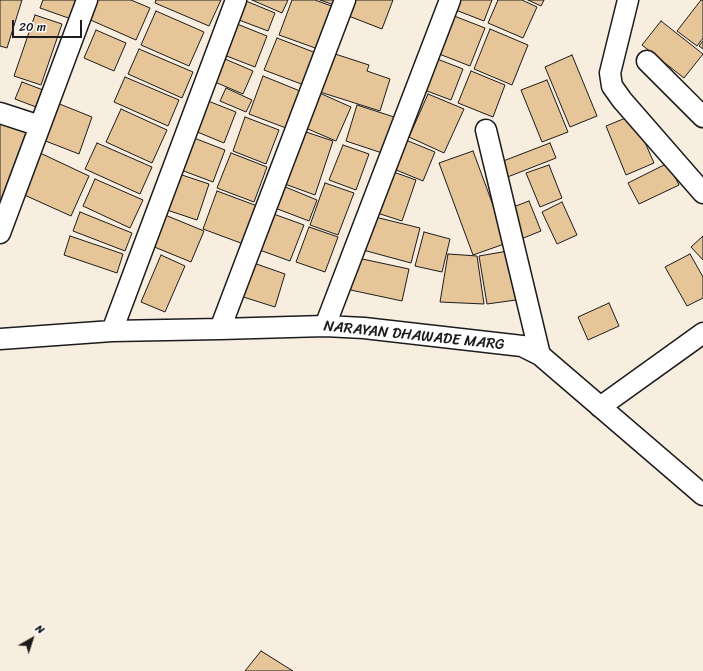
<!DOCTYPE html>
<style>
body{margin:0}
#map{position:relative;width:703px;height:671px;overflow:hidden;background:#f8eee0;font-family:Sriracha,sans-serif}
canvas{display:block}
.north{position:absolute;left:12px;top:619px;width:40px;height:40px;-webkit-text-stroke:3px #fff;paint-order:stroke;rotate:39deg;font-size:11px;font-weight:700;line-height:16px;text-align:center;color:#1c1c1c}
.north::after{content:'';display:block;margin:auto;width:14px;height:18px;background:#1c1c1c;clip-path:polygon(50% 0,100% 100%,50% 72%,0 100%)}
.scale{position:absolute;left:12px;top:20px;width:70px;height:18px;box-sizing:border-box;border:2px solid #1c1c1c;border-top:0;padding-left:5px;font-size:12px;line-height:14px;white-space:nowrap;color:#1c1c1c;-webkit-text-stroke:3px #fff;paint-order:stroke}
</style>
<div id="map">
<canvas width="703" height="671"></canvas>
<div class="north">N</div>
<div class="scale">20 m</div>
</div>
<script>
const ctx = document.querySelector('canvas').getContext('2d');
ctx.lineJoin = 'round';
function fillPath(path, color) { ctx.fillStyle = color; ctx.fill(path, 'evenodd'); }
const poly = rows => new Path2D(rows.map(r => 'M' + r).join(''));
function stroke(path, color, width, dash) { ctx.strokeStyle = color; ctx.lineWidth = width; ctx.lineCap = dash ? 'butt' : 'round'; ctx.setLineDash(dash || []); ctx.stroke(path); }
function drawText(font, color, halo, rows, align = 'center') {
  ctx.font = font + ' Sriracha,sans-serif'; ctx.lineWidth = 3; ctx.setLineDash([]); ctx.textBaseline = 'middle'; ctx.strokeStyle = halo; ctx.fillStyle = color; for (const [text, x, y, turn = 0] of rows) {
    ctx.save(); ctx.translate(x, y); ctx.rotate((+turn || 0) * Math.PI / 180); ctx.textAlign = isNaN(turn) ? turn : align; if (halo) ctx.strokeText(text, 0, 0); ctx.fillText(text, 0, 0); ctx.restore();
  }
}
const building = poly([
 [0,0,22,0,7,48,0,46,0,0],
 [43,0,80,0,74,20,40,8,43,0],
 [93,0,131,0,150,8,136,40,86,18,93,0],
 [156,0,221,0,209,26,155,3,156,0],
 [252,0,288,0,282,13,252,0],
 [292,0,315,0,334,7,318,49,279,35,292,0],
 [320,0,336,0,334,5,320,0],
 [352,0,393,0,382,29,346,15,352,0],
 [456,0,492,0,484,21,453,9,456,0],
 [498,0,522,0,537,7,523,38,488,23,498,0],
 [528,0,544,0,541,6,528,0],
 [701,0,703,0,703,38,697,46,677,31,701,0],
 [246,1,275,13,268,31,239,20,246,1],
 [156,11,204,32,189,66,141,45,156,11],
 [449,14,485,28,470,66,434,52,449,14],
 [35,15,62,24,41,85,14,76,35,15],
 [661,21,703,54,684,78,642,45,661,21],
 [237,24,267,36,255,67,224,55,237,24],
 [490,29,528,45,512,85,474,69,490,29],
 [96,30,126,43,114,71,84,58,96,30],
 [277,38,316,53,304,85,264,70,277,38],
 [703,41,703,49,699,46,703,41],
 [139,49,193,72,182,98,128,74,139,49],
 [332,53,369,65,367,71,390,79,380,111,320,92,332,53],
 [572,55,597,116,570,127,545,67,572,55],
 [432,57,463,69,451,100,419,88,432,57],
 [225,59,253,71,243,94,215,82,225,59],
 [471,71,505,85,493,117,458,103,471,71],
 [263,76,300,91,286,128,249,114,263,76],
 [125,77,179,100,168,126,114,102,125,77],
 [547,80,568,132,542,142,521,90,547,80],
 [22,82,43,90,36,107,15,99,22,82],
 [226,88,252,100,246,112,220,101,226,88],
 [315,91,351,107,336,141,301,126,315,91],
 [428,94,464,109,444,153,409,137,428,94],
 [208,101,236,112,224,143,195,131,208,101],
 [57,103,92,117,79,154,43,140,57,103],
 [357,105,394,117,382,153,346,141,357,105],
 [121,109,167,130,152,163,106,142,121,109],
 [633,115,654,163,626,175,606,126,633,115],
 [245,117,279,130,266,164,233,151,245,117],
 [0,123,29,131,0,211,0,123],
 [300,130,333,141,315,195,282,183,300,130],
 [194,138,225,150,213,182,181,170,194,138],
 [401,138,435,152,423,181,389,167,401,138],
 [97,143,152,167,140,194,85,169,97,143],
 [550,143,556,158,505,178,498,163,550,143],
 [343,145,369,154,356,190,329,180,343,145],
 [473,151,507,243,473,255,439,163,473,151],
 [38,152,89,176,71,216,20,193,38,152],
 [231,153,267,167,254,202,217,188,231,153],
 [668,163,679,185,639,204,628,183,668,163],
 [549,165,562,198,540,207,526,173,549,165],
 [385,169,416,180,402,221,371,211,385,169],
 [179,174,209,184,197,220,167,210,179,174],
 [95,179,143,200,130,228,83,206,95,179],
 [325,183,354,193,338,235,310,225,325,183],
 [283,186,317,200,309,221,275,208,283,186],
 [217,191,260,207,246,245,203,229,217,191],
 [529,201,541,231,521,239,508,209,529,201],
 [562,202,577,235,557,244,542,212,562,202],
 [80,212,132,233,125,251,73,231,80,212],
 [268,212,304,225,290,261,254,248,268,212],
 [165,215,204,231,191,262,152,246,165,215],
 [371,216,420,228,411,263,363,250,371,216],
 [309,227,338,237,325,272,296,262,309,227],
 [424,232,450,239,442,272,415,266,424,232],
 [70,236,123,254,117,273,64,255,70,236],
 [703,236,703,260,691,247,703,236],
 [508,251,516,300,487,304,479,256,508,251],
 [448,254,477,256,484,304,440,302,448,254],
 [690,254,703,277,703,298,687,306,665,267,690,254],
 [161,255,185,266,165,312,141,302,161,255],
 [353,257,409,269,402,301,346,289,353,257],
 [248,261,285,274,275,307,237,295,248,261],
 [609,303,619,326,588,340,578,317,609,303],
 [261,651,293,671,245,671,261,651]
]);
fillPath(building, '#e6c598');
stroke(building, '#1c1c1c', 1);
const street = poly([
 [628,0,610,73,612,86,622,100,703,193],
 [647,61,703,117],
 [0,113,40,126],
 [486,130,540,355],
 [0,233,87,0],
 [325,326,450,0],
 [220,329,345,0],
 [112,331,236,0],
 [0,339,112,331,220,329,325,326,364,328,522,346,540,355,703,495],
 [600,407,703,333]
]);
stroke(street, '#1c1c1c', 23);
stroke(street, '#fff', 20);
drawText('15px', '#1c1c1c', '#fff', [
 ["NARAYAN DHAWADE MARG",414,336,6]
]);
</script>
